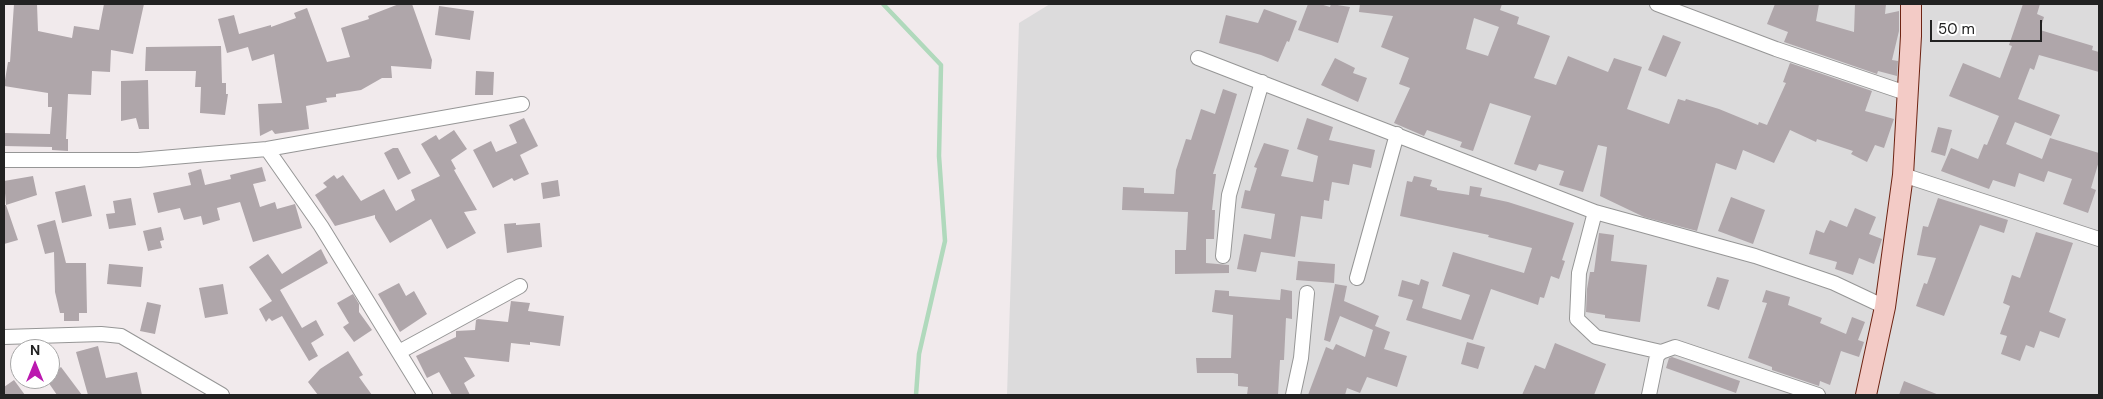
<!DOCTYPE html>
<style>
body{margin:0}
#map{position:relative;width:2103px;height:399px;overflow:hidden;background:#f1eaec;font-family:"DM Sans",sans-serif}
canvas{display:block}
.frame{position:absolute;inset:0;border:5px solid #222;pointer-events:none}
.north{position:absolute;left:10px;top:339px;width:50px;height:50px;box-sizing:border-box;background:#fff;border:1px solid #a7a7a7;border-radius:50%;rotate:0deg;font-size:14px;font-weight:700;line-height:20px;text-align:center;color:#222}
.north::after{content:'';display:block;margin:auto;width:18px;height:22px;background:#bb19af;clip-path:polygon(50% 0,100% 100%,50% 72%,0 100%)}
.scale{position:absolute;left:1930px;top:20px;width:112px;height:22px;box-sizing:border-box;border:2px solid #222;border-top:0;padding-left:6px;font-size:15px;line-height:18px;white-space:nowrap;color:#222;-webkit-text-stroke:4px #fff;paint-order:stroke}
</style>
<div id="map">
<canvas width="2103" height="399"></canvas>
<div class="frame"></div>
<div class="north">N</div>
<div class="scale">50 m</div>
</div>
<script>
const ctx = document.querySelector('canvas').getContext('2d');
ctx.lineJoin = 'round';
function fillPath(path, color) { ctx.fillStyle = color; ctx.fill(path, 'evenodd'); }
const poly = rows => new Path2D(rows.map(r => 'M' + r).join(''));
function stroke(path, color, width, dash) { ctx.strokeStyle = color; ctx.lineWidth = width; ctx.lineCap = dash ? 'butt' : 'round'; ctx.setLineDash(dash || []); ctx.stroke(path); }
fillPath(poly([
 [1050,4,2099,4,2099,395,1007,395,1019,23]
]), '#dcdbdc');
stroke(poly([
 [883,4,941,65,939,156,945,241,919,354,916,395]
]), '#b0d9bc', 4.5);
fillPath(poly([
 [14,4,37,4,38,31,72,38,74,26,99,30,104,4,144,4,133,54,111,50,110,72,92,71,91,95,68,94,66,139,68,139,68,151,52,150,52,147,4,146,4,133,50,134,52,107,48,107,48,93,4,86,8,62,10,62],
 [399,4,412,4,432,60,431,69,391,66,392,78,382,78,361,90,336,94,336,97,326,98,327,102,306,106,309,129,275,134,272,130,260,136,258,104,282,103,274,54,252,61,248,47,227,53,218,19,234,15,239,34,271,25,271,27,296,18,294,13,307,8,327,62,350,57,341,28,369,19,368,16],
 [1308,4,1320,4,1330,7,1331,4,1350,7,1338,43,1298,30],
 [1360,4,1502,4,1500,10,1519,17,1517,24,1550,36,1534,78,1556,85,1568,56,1608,72,1614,58,1642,67,1627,109,1669,124,1678,99,1685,101,1686,99,1719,109,1758,125,1759,122,1767,125,1786,83,1783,82,1790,63,1872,91,1865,111,1894,119,1884,148,1875,145,1867,162,1851,154,1853,151,1817,139,1816,142,1790,130,1774,163,1743,150,1736,170,1716,163,1697,231,1644,217,1600,196,1607,147,1598,145,1583,192,1559,185,1564,171,1539,164,1536,171,1514,164,1531,116,1490,103,1473,151,1460,147,1462,142,1427,130,1424,136,1394,123,1410,88,1399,84,1409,58,1381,47,1393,16,1359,12],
 [1474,18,1499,27,1488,56,1466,49],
 [1775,4,1819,4,1816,21,1854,32,1855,4,1886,4,1885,14,1899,11,1899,31,1892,60,1898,61,1897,76,1878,71,1877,74,1784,42,1788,32,1767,24],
 [2023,4,2040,4,2037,14,2044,17,2040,30,2093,46,2092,50,2099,52,2099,72,2039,55,2034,70,2030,68,2018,99,2060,115,2051,136,2015,122,2006,144,2042,159,2050,138,2099,153,2099,161,2091,188,2096,190,2088,213,2063,204,2072,179,2048,171,2044,182,2019,173,2015,187,1993,180,1989,189,1941,171,1951,148,1978,159,1984,144,1987,145,1999,116,1949,96,1963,63,2000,78,2012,46,2009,45],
 [439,6,474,11,470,40,435,35],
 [1264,9,1297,21,1289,42,1287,41,1278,62,1261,55,1219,43,1226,15,1258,23],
 [1663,35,1681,42,1666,77,1648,70],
 [221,46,222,83,226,83,226,94,228,94,225,115,200,113,201,87,195,87,196,71,145,71,146,47],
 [1335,58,1355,68,1353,73,1367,78,1358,102,1321,85],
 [476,71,494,72,493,95,475,95],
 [148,80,149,129,139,129,136,118,121,121,121,81],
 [1223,89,1237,94,1213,174,1216,174,1212,210,1215,210,1214,239,1206,239,1206,263,1229,265,1229,273,1175,274,1175,250,1186,250,1188,212,1122,210,1123,187,1144,188,1144,193,1174,194,1176,170,1186,139,1191,140,1201,109,1215,114],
 [524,118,538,146,520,155,529,174,514,181,512,178,493,188,473,150,491,141,496,152,517,143,509,125],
 [1307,118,1333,127,1329,140,1375,150,1371,168,1353,164,1349,185,1332,182,1329,201,1324,200,1322,219,1301,216,1295,257,1261,252,1256,272,1237,269,1244,234,1271,239,1275,214,1241,208,1245,190,1250,191,1257,168,1254,167,1264,143,1289,150,1281,176,1313,182,1318,156,1297,149],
 [1938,127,1952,130,1945,156,1931,152],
 [454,130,467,149,451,160,456,169,454,170,477,210,464,212,476,233,447,249,431,219,390,243,375,218,375,215,335,226,315,195,327,187,323,183,334,175,337,179,343,175,361,201,384,189,396,211,415,200,411,190,440,176,421,144,436,135,439,140],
 [393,148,398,148,411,173,398,180,384,153],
 [262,167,266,181,253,184,260,207,275,202,277,209,295,204,302,228,253,242,240,202,217,208,220,220,203,225,201,216,184,220,180,208,158,213,153,193,191,185,188,173,201,169,205,185,231,179,230,175],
 [33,176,37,195,6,205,4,181],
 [1414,176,1432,180,1430,186,1437,188,1437,190,1469,195,1470,186,1482,188,1480,196,1508,202,1574,223,1562,260,1565,261,1559,279,1551,276,1544,298,1540,297,1538,305,1491,289,1473,340,1406,320,1413,300,1398,296,1402,280,1419,285,1421,279,1429,282,1422,308,1461,320,1470,295,1442,286,1453,252,1524,273,1532,248,1488,237,1489,235,1400,216,1407,181,1412,182],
 [558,180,560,196,543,199,541,183],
 [85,185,92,216,62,223,55,192],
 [1731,197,1765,210,1753,244,1718,231],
 [131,198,136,225,109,229,106,214,115,213,113,201],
 [1938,198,2008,220,2004,233,1980,225,1944,316,1916,306,1924,283,1927,284,1936,258,1917,255,1923,226,1928,227],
 [4,205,6,205,18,240,4,244],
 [1855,208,1876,217,1869,234,1882,239,1874,264,1859,258,1853,275,1835,269,1837,262,1809,254,1816,230,1824,233,1830,220,1847,227],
 [55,220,66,263,86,263,87,313,79,313,79,321,64,321,64,313,60,313,55,292,54,252,45,254,37,225],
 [516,223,516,225,540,223,542,247,507,253,504,224],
 [161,227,164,240,160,241,162,248,148,251,143,231],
 [2036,232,2073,243,2049,312,2066,319,2059,338,2040,331,2034,348,2026,345,2020,361,2001,354,2007,336,2000,334,2010,306,2003,303,2012,275,2020,278],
 [1599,233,1614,235,1611,261,1647,265,1640,322,1605,318,1605,315,1586,312,1587,289,1590,272,1594,272],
 [321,249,328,263,280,290,302,328,316,320,324,335,311,343,318,356,309,361,282,316,272,321,269,318,266,322,259,309,272,301,249,267,268,254,282,274],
 [1298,261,1335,264,1334,283,1296,280],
 [109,264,143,267,141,287,107,284],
 [1717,277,1729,280,1719,310,1707,306],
 [399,283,406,296,414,291,427,314,400,332,378,294],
 [223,284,228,314,205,318,199,288],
 [1335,284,1347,286,1344,301,1379,316,1375,326,1390,332,1384,349,1407,356,1397,387,1367,377,1360,393,1347,388,1345,395,1308,395,1326,347,1333,350,1336,344,1365,357,1373,330,1340,316,1330,342,1324,340],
 [1281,289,1292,291,1292,319,1286,318,1284,360,1280,360,1278,395,1247,395,1248,387,1238,386,1238,374,1233,373,1197,373,1196,358,1231,358,1233,315,1212,312,1215,290,1229,291,1229,296,1280,300],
 [1766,290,1790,297,1788,305,1822,318,1820,323,1846,334,1852,317,1865,322,1858,340,1864,342,1859,357,1841,351,1830,385,1820,381,1819,386,1772,370,1772,367,1748,358,1767,303,1762,302],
 [353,294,359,304,359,312,372,330,354,342,343,327,349,323,337,303],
 [511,301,530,303,528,311,564,316,560,346,530,342,530,345,511,343,509,362,464,357,475,376,464,383,470,395,452,395,439,372,427,378,416,356,456,337,456,331,475,330,476,320,478,319,508,322],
 [147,302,161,305,155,334,140,331],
 [1467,342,1485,347,1478,369,1461,364],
 [1555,343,1606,364,1594,395,1522,395,1535,365,1545,369],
 [98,346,106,378,137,372,142,395,88,395,76,352],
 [348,351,363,375,359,377,372,395,318,395,308,382,320,369],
 [1672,357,1740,381,1736,393,1666,368,1669,358],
 [61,367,82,395,57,395,46,379,50,379,50,375],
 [14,380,25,395,4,395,4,387],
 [1904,381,1939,395,1899,395]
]), '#afa6aa');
const street = poly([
 [1657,4,1776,49,1906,93],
 [1198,58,1595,212,1755,256,1834,283,1885,307],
 [267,149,321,226,425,395],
 [4,160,138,160,267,149,522,104],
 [1903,175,2099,239],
 [1595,212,1579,273,1577,319,1596,337,1661,352],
 [1223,256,1229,195,1262,82],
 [1357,278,1397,134],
 [4,337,101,334,121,336,222,395],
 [399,352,520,286],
 [1293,395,1301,358,1307,293],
 [1649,395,1657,356,1661,352,1675,347,1818,395]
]);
const secondary = poly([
 [1866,395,1885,307,1903,175,1911,36,1911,4]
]);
stroke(street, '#969696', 16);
stroke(secondary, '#6e2413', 22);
stroke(street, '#fff', 14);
stroke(secondary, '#f3cbc6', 20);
</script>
